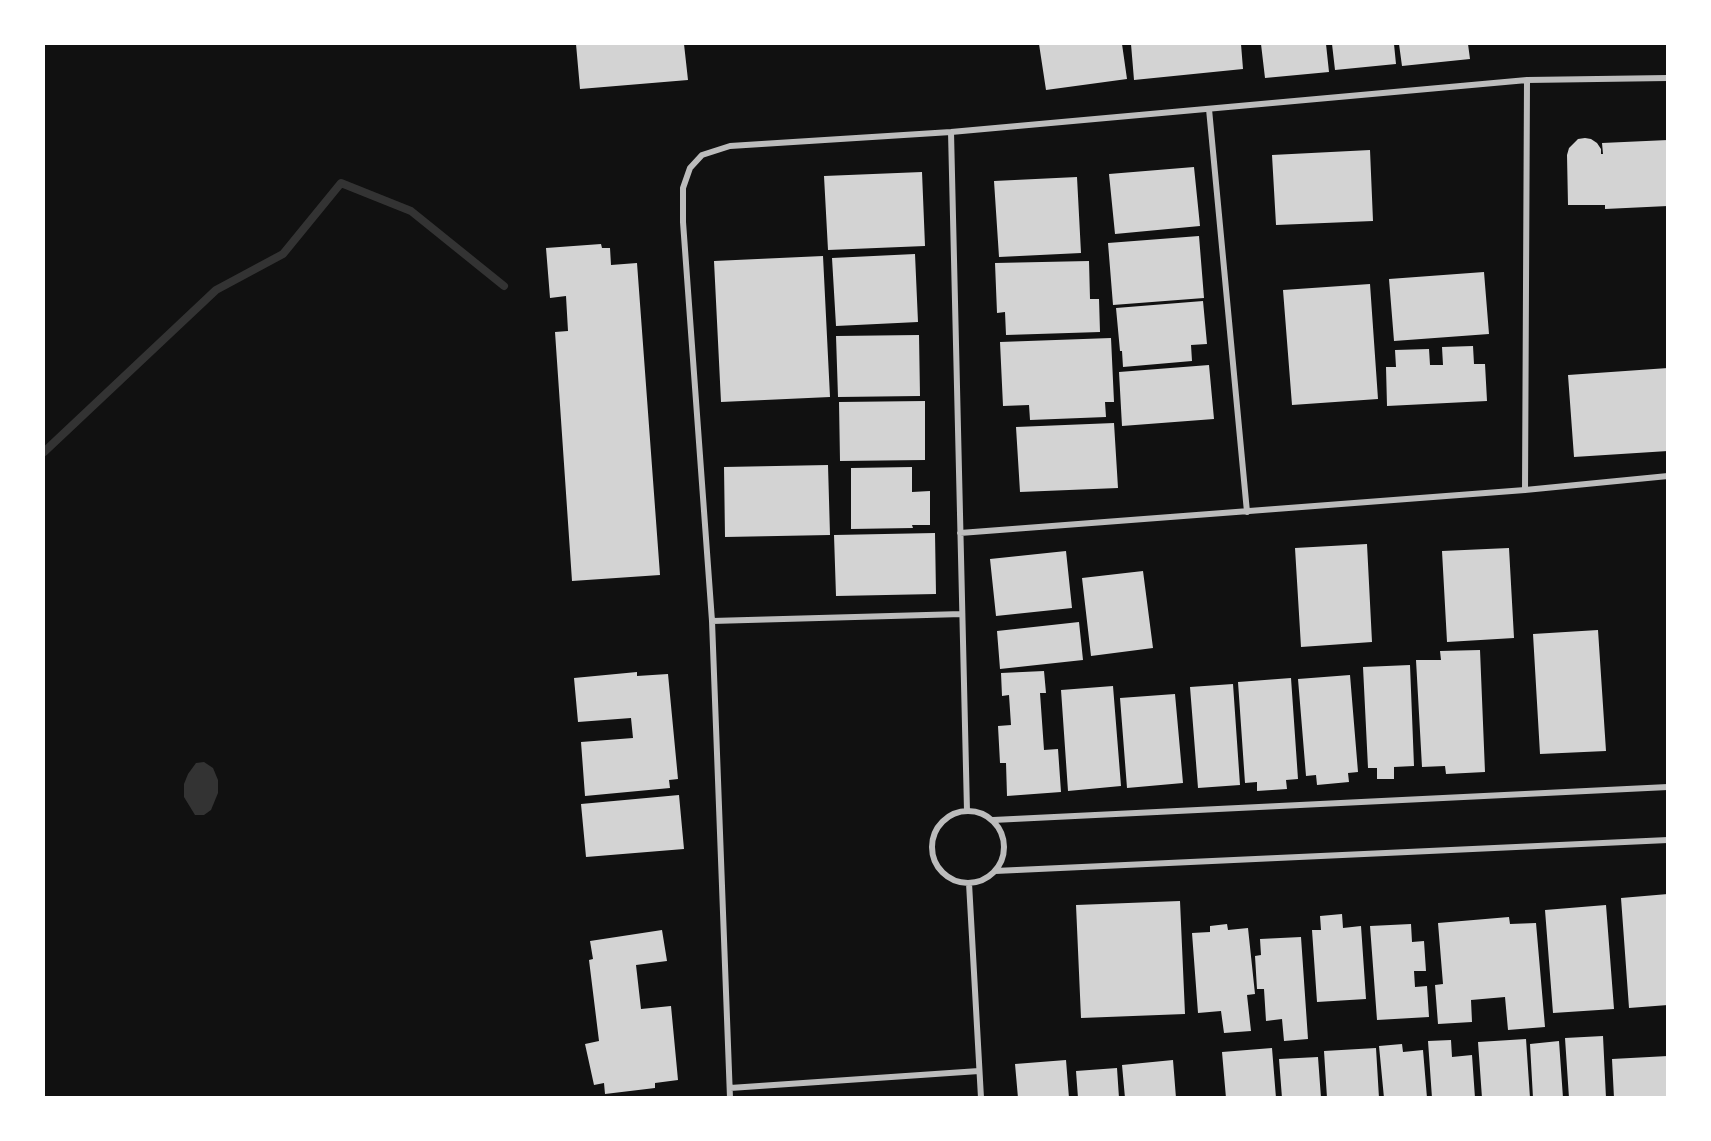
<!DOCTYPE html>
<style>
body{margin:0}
#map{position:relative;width:1711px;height:1141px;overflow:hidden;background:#111;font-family:Figtree,sans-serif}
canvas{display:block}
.frame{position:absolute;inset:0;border:45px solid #fff;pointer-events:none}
</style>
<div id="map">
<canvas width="1711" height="1141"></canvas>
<div class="frame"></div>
</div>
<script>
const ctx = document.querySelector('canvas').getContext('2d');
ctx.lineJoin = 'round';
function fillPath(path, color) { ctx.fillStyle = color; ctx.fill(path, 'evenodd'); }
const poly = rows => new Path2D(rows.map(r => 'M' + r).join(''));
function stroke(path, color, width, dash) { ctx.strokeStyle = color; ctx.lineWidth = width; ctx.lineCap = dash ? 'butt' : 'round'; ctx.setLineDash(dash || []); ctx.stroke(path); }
fillPath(poly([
 [204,762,213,768,218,780,218,793,211,810,204,815,195,815,184,797,184,784,188,774,196,763]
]), '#333');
stroke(poly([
 [44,452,216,290,283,254,341,183,411,211,504,286]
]), '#333', 8);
fillPath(poly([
 [576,44,684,44,688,80,580,89],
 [1039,44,1122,44,1127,79,1046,90],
 [1131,44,1241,44,1243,69,1134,80],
 [1261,44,1326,44,1329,72,1265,78],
 [1332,44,1394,44,1396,64,1335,70],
 [1399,44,1468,44,1470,59,1402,66],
 [1585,138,1591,139,1597,143,1601,149,1601,154,1603,154,1602,143,1668,140,1668,206,1605,209,1605,205,1568,205,1567,155,1569,148,1578,139],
 [1370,150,1373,221,1276,225,1272,155],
 [1194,167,1200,226,1115,234,1109,174],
 [922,172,925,246,828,250,824,176],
 [1077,177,1081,253,999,257,994,181],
 [1199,236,1204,298,1113,305,1108,243],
 [601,244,602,248,610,248,611,265,637,263,660,575,572,581,555,332,568,331,566,296,550,298,546,248],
 [915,254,918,322,836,326,832,258],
 [823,256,830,397,721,402,714,261],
 [1089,261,1090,299,1099,299,1100,332,1006,335,1005,312,997,313,995,263],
 [1484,272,1489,334,1394,341,1389,279],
 [1370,284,1378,399,1292,405,1283,290],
 [1203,301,1207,344,1191,345,1192,361,1123,367,1122,351,1120,351,1116,308],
 [919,335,920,396,838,397,836,336],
 [1111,338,1114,402,1105,402,1106,417,1030,420,1029,405,1003,406,1000,342],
 [1473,346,1474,364,1485,364,1487,401,1387,406,1386,367,1396,367,1395,350,1429,349,1430,365,1443,365,1442,347],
 [1209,365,1214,419,1122,426,1119,372],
 [1668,368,1668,451,1574,457,1568,375],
 [925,401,925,460,840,461,839,402],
 [1114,423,1118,488,1020,492,1016,427],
 [828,465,830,535,725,537,724,467],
 [912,467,912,492,930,491,930,525,912,525,913,528,851,529,851,468],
 [935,533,936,594,836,596,834,535],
 [1367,544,1372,642,1301,647,1295,548],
 [1509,548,1514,638,1447,642,1442,551],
 [1066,551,1072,608,996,616,990,559],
 [1143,571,1153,648,1091,656,1082,578],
 [1079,622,1083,660,1000,669,997,631],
 [1598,630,1606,751,1540,754,1533,634],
 [1480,650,1485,772,1446,774,1445,766,1422,767,1416,660,1441,660,1440,651],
 [1410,665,1414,766,1394,767,1394,779,1377,779,1377,768,1368,768,1363,667],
 [1044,671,1046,693,1040,693,1044,750,1058,749,1061,792,1007,796,1006,763,1000,763,998,726,1011,725,1009,695,1002,696,1001,673],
 [637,672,637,676,668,674,678,779,669,780,670,788,585,796,581,742,633,738,631,718,578,722,574,678],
 [1350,675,1358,772,1348,773,1349,782,1317,785,1316,775,1306,776,1298,679],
 [1291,678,1298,779,1286,780,1287,789,1257,791,1257,782,1245,783,1238,682],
 [1233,684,1240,785,1198,788,1190,687],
 [1113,686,1121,786,1068,791,1061,690],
 [1175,694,1183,783,1127,788,1120,698],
 [679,795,684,849,586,857,581,804],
 [1668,894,1668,1005,1629,1008,1621,898],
 [1180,901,1185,1014,1081,1018,1076,905],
 [1606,905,1614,1009,1553,1013,1545,910],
 [1342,914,1343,928,1361,926,1366,999,1317,1002,1312,930,1321,930,1320,916],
 [1509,917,1510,924,1536,923,1545,1027,1508,1030,1505,997,1471,1000,1472,1022,1438,1024,1435,985,1443,984,1438,923],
 [1227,924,1228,930,1248,928,1255,994,1247,995,1251,1031,1224,1033,1221,1011,1198,1013,1192,933,1210,932,1210,926],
 [1411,924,1412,942,1424,941,1426,971,1414,971,1415,987,1427,986,1429,1017,1377,1020,1370,926],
 [662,930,667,961,636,965,641,1009,671,1006,678,1080,655,1083,655,1088,605,1094,604,1083,594,1085,585,1044,599,1041,589,960,593,959,590,941],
 [1301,937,1308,1039,1284,1041,1282,1019,1266,1021,1264,989,1257,989,1255,956,1261,955,1260,939],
 [1603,1036,1606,1098,1569,1098,1565,1038],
 [1526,1039,1530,1098,1482,1098,1478,1042],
 [1451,1040,1452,1057,1472,1055,1475,1098,1432,1098,1428,1041],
 [1559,1041,1563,1098,1533,1098,1530,1044],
 [1402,1044,1403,1052,1423,1050,1427,1098,1384,1098,1379,1046],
 [1272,1048,1276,1098,1226,1098,1222,1052],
 [1376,1048,1379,1098,1327,1098,1324,1051],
 [1668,1056,1668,1098,1614,1098,1612,1059],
 [1318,1057,1321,1098,1282,1098,1279,1059],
 [1066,1060,1069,1098,1018,1098,1015,1064],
 [1173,1060,1176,1098,1125,1098,1122,1065],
 [1117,1068,1119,1098,1078,1098,1076,1071]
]), '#d3d3d3');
stroke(poly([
 [1209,109,1247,512],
 [951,132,967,811],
 [1525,490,1527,80],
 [960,533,1525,490,1668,476],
 [712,621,962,614],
 '932 847a36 36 0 1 1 72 0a36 36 0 1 1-72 0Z',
 [993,820,1668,787],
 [995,871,1668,840],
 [969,883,981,1098],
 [730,1088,979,1071],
 [730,1098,712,621,683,222,683,188,690,168,702,155,730,146,951,132,1527,80,1668,78]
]), '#bcbcbc', 6);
</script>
